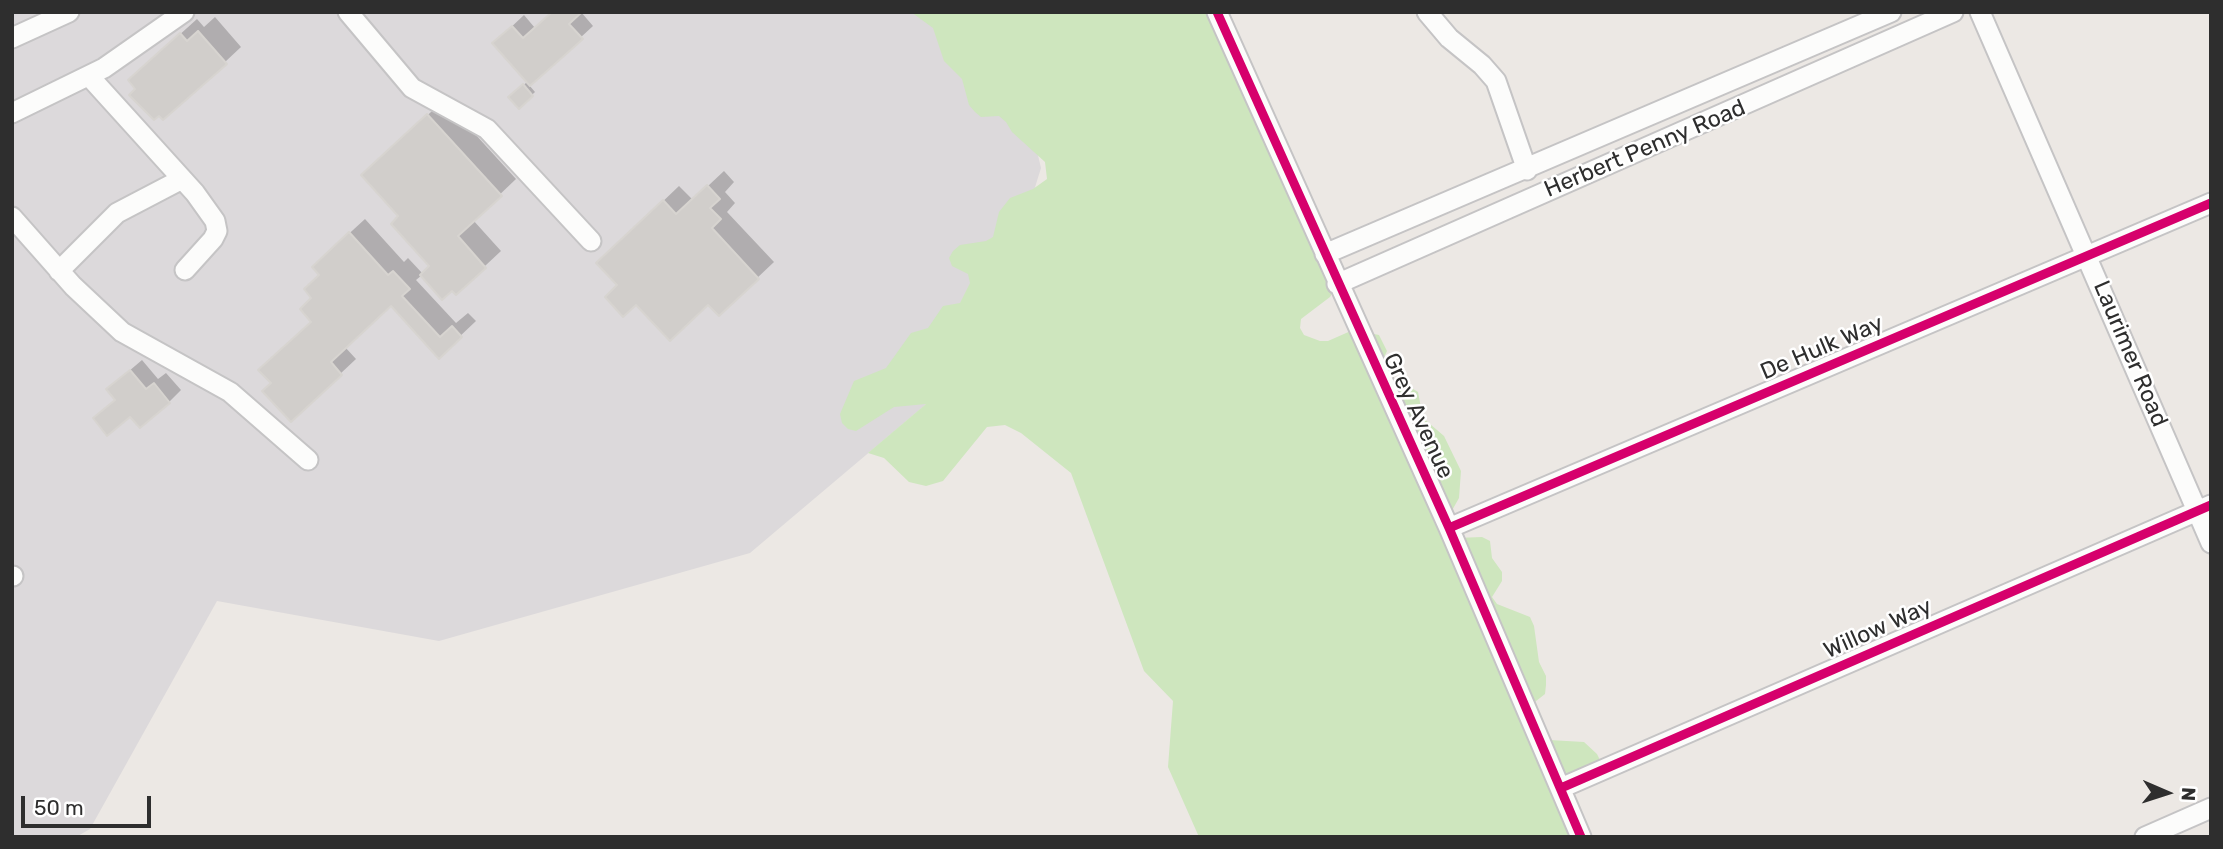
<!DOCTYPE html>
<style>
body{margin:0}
#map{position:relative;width:2223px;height:849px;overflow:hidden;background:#ece8e4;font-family:Rubik,sans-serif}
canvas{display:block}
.frame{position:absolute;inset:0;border:14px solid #2e2e2e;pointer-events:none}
.north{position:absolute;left:2132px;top:758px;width:70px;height:70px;-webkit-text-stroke:5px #fff;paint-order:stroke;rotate:93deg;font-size:19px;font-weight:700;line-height:28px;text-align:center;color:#2e2e2e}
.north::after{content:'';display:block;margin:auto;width:24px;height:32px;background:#2e2e2e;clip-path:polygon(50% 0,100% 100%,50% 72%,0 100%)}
.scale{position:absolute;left:21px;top:796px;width:130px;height:32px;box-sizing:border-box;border:4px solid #2e2e2e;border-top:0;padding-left:9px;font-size:21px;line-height:24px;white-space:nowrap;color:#2e2e2e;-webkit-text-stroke:5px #fff;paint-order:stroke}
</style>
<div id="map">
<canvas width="2223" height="849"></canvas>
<div class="frame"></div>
<div class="north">N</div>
<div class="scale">50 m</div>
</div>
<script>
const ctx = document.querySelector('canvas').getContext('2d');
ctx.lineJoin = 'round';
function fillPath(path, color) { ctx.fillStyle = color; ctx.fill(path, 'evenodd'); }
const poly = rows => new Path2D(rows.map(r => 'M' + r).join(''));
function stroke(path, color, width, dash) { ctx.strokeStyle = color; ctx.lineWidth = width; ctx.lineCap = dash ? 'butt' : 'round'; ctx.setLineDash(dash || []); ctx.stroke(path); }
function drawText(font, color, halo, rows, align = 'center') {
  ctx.font = font + ' Rubik,sans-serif'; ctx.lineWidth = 5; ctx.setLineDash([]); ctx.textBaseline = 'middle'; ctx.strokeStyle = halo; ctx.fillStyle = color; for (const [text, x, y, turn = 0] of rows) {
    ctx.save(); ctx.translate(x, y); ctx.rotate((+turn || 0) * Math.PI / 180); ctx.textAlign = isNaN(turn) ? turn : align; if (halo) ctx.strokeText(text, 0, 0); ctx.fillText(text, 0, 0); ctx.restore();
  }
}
fillPath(poly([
 [12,12,1004,12,1041,168,982,357,750,553,439,641,217,601,90,829,76,837,12,837]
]), '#dcd9db');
fillPath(poly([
 [911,12,1227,12,1334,290,1330,297,1301,319,1300,328,1304,335,1320,341,1328,341,1353,330,1379,335,1387,351,1379,368,1386,382,1410,387,1418,392,1423,418,1444,436,1461,471,1459,498,1450,514,1456,538,1482,537,1490,541,1492,558,1502,572,1502,581,1492,597,1497,604,1530,617,1534,626,1539,662,1546,676,1546,685,1545,694,1531,705,1549,740,1584,742,1597,754,1601,762,1572,793,1585,837,1199,837,1168,767,1173,701,1144,671,1071,473,1021,433,1005,425,987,427,943,481,926,486,909,482,884,458,868,453,926,404,894,407,856,431,848,429,842,423,840,414,854,381,886,368,911,333,928,328,943,306,960,303,970,283,968,274,952,266,949,258,953,251,960,245,986,241,993,237,999,212,1010,198,1033,189,1047,179,1045,162,1012,132,1006,122,999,116,981,117,975,112,969,105,962,79,944,61,933,28]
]), '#cee6be');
fillPath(poly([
 [581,12,593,26,529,85,535,92,519,107,511,97,528,81,506,32,524,15,535,28],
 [215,17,241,47,225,62,137,89,146,65,197,19,204,27],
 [444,100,516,179,473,220,501,251,456,293,422,275,416,280,456,323,468,313,476,321,439,356,391,304,345,347,356,359,291,420,273,383,313,321,313,298,329,252,365,219,404,262,408,258,423,274,431,266,401,216,379,160],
 [724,171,734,182,725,192,735,203,727,212,774,262,719,314,708,302,636,303,619,285,614,248,679,186,693,200],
 [142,360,158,379,166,373,181,390,169,402,131,414,95,418,116,399,108,389]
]), '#0003');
const building = poly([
 [552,12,582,12,569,24,583,39,530,86,492,43,512,26,523,38,552,12],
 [198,31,227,64,163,120,159,116,154,120,129,95,135,89,128,80,180,33,187,41,198,31],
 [523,84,533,96,519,109,508,97,523,84],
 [427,114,502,196,458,236,486,268,456,295,452,291,442,300,420,275,429,266,391,224,398,216,361,175,427,114],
 [707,185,720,199,710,208,721,219,712,228,759,279,719,316,708,305,670,341,636,305,623,317,605,297,617,285,596,263,663,200,676,214,707,185],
 [349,232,388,275,393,271,410,289,402,296,440,337,452,326,462,337,439,359,391,306,331,362,342,375,291,422,262,391,271,383,258,370,311,322,300,309,311,298,304,289,319,275,312,267,349,232],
 [130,370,146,389,154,383,170,403,140,428,130,417,107,436,93,418,115,400,106,389,130,370]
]);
fillPath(building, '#d1cecb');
stroke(building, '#d7d4d0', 2);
const minor = poly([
 [348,12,412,88,487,129,591,241],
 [1217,12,1449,528,1581,837],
 [1427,12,1449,38,1482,65,1496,81,1527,170],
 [1980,12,2211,543],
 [12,38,69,12],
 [89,76,195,193,215,221,217,231,213,239,185,270],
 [12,113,104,68,184,12],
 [12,217,73,286,122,332,230,392,308,460],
 [1325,254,1891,12],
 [59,271,117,213,182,179],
 [1337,284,1953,12],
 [1449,528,2211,203],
 [12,576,13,576],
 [1561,788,2211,505],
 [2145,837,2211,808]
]);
stroke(minor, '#c5c4c5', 23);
stroke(minor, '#fcfcfb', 19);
stroke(poly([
 [1217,12,1449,528,1581,837],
 [1449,528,2211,203],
 [1561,788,2211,505]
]), '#d6006c', 9);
drawText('23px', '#2e2e2e', '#fff', [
 ["Herbert Penny Road",1645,149,-23],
 ["De Hulk Way",1822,348,-23],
 ["Laurimer Road",2130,354,67],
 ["Grey Avenue",1418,416,65],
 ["Willow Way",1878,629,-24]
]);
</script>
